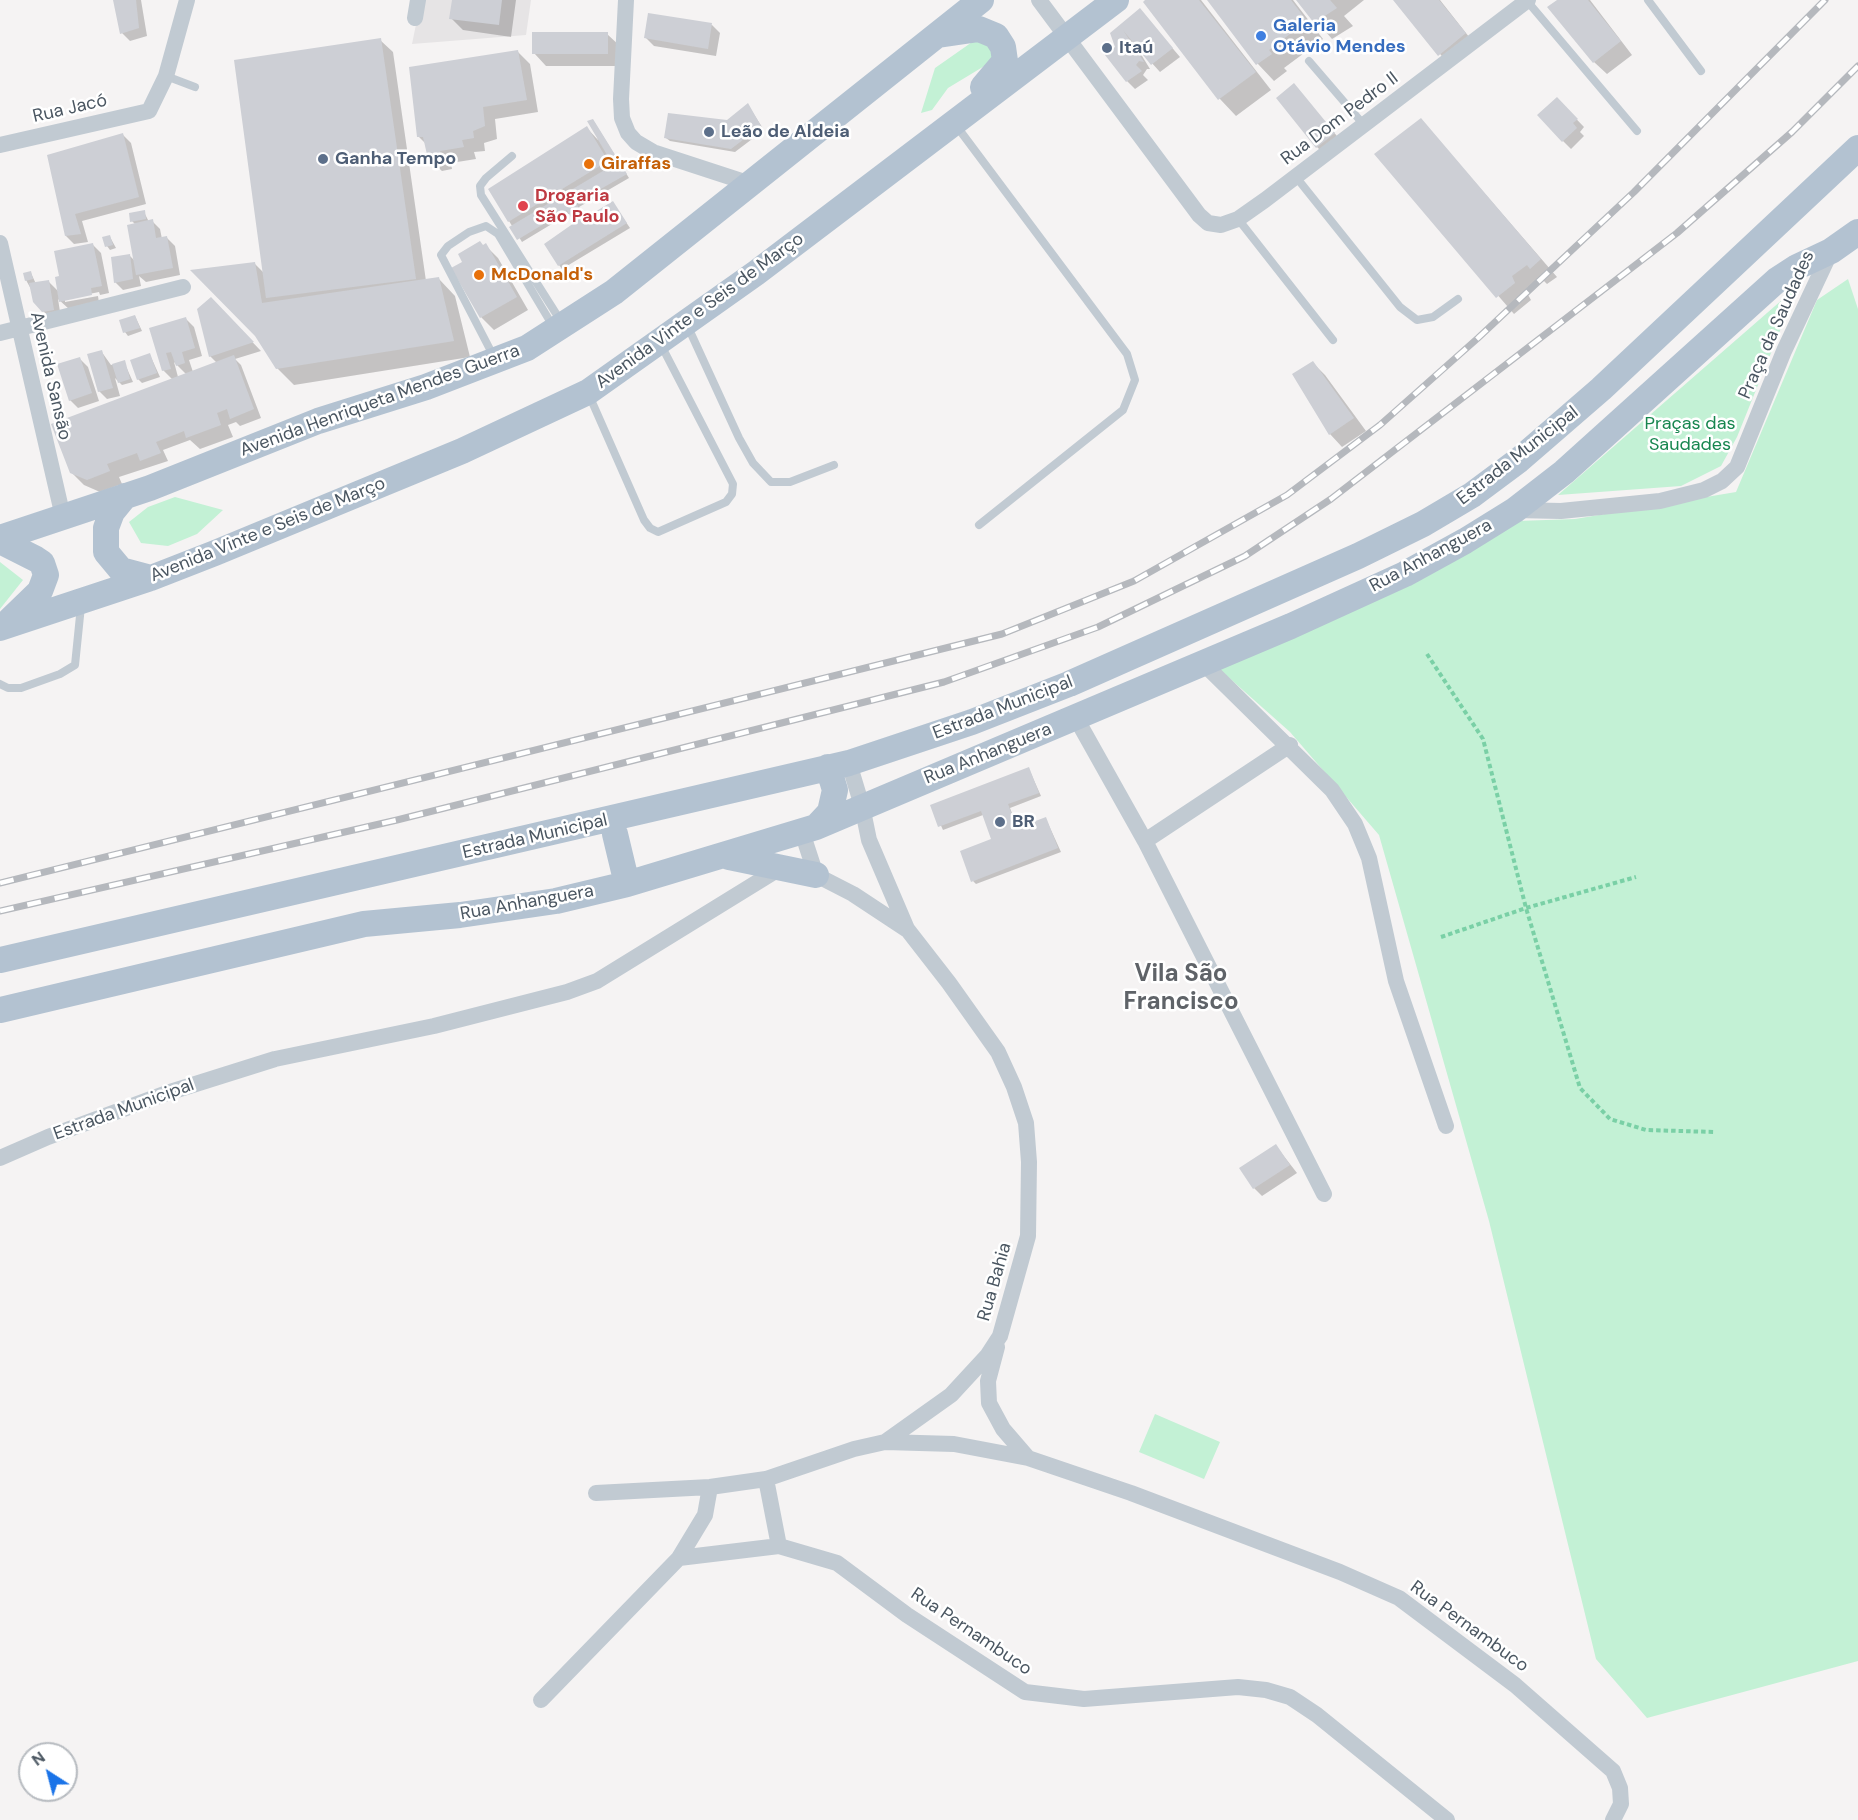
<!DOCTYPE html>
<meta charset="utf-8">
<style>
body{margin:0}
#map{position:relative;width:1858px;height:1820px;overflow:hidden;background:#f5f3f3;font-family:"DM Sans",sans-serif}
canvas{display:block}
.north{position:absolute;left:18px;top:1742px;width:60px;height:60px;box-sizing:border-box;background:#fff;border:2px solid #b7bbc0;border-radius:50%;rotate:324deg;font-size:16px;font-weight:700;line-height:24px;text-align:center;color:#4a5661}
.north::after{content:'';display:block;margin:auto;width:21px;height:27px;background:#1a73e8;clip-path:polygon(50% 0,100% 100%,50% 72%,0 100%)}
</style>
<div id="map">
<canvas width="1858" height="1820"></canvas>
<div class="north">N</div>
</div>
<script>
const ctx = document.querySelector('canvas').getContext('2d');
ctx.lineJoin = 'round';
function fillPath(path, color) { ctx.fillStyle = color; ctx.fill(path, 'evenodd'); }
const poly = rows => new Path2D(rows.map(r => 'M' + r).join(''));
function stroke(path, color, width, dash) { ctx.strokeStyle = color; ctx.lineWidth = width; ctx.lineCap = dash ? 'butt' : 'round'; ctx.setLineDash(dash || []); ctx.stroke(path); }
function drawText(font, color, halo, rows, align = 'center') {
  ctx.font = font + ' "DM Sans",sans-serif'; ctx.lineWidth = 5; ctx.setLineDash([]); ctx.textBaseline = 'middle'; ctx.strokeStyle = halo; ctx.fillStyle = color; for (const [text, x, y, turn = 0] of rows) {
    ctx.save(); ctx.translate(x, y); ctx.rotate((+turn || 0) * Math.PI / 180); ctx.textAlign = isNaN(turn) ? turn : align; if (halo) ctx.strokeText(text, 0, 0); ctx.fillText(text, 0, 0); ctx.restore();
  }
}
fillPath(poly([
 [421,0,531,0,526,35,412,44]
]), '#e6e4e5');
fillPath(poly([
 [985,33,999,48,991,62,948,88,932,110,921,113,935,68],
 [1848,279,1858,309,1858,1661,1647,1718,1596,1659,1489,1221,1379,835,1290,732,1218,668,1517,521,1575,519,1736,492,1817,300],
 [1798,286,1737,437,1721,466,1681,486,1558,495],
 [175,497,223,510,197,534,168,546,141,543,129,522,148,507],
 [0,562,23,580,0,609],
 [1155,1414,1220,1442,1204,1479,1139,1452]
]), '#c3f1d5');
fillPath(poly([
 [115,0,141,0,147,36,130,41,122,33],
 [454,0,516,0,511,37,463,30,451,18],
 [1147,0,1201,0,1271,90,1236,116,1220,99],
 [1209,0,1293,0,1323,39,1284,68,1287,71,1274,81,1258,64],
 [1298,0,1364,0,1344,16,1353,26,1332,39],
 [1395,0,1440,0,1477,47,1451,67],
 [1559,0,1590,0,1632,55,1607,74,1594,62],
 [1140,10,1180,57,1160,72,1140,50,1139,51,1150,69,1147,69,1143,75,1148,80,1135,89,1127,81,1112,33],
 [712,25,720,33,716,56,654,46,646,38],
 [607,34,620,46,620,66,546,66,534,53],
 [380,40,393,52,426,281,439,279,455,296,470,357,294,385,277,368,257,335,254,263,264,273],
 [518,52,530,64,538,112,495,119,497,139,484,143,485,151,474,152,476,159,451,163,452,169,442,171,429,159,426,144,418,136],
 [1294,85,1342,142,1325,155,1317,147],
 [1557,99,1584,127,1580,132,1584,136,1571,149,1563,141],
 [748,105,764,130,735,152,670,141,666,138,727,122],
 [593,120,629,178,579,207,586,219,613,203,630,228,562,269,559,265,576,224,570,213,522,242,509,221,587,128,598,140],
 [1421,120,1557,277,1547,284,1544,281,1527,293,1531,300,1514,314,1376,154],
 [123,135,131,143,146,204,82,221,88,242,74,244,66,236,49,156],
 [144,212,149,222,152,221,160,229,162,239,167,238,175,246,180,275,146,282,139,276,141,286,123,290,115,282,129,255,135,261,135,224,132,221],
 [110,237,116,248,110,250,107,246],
 [93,245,101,253,109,293,100,295,99,292,65,299,65,302,98,296,99,303,69,309,58,299,61,318,52,319,43,311,26,280,31,273,36,284,49,282,59,292,61,277],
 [485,245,498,258,528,310,494,330,481,317],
 [211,299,261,351,235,359,241,365,261,418,240,426,236,422,228,425,233,437,200,449,190,440,163,450,168,461,119,477,122,484,100,492,84,485,71,472,172,379,163,370,151,329,186,319,194,327,202,356,189,360,193,372,217,363,210,356],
 [174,362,186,374,178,377],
 [135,316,142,331,128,336,125,332],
 [101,351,111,365,124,362,133,382,122,385,115,378,120,396,107,399,99,391],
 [150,355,160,377,142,383,138,379],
 [80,359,88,367,99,401,78,408,70,400],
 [1313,363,1325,375,1366,431,1342,447,1330,434],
 [1029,769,1041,796,1010,808,1018,829,1046,819,1061,852,976,884,973,881,993,840,983,815,943,830,932,806],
 [1276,1146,1297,1173,1262,1196,1254,1188]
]), '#0003');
fillPath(poly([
 [113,0,136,0,139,28,120,34],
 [452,0,502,0,499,25,449,19],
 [1145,0,1199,0,1256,72,1218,100,1143,2],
 [1207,0,1291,0,1307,21,1269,50,1272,54,1256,65],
 [1296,0,1330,0,1337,8,1314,23],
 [1393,0,1439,0,1466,33,1438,56],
 [1557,0,1588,0,1621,41,1593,63,1547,7],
 [1140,8,1173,48,1151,65,1123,30,1144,62,1139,61,1136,65,1142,71,1126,82,1105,55,1115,47,1110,33],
 [648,13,712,23,708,49,644,38],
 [532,32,608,32,608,54,532,54],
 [381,38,416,279,266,298,234,60],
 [518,50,527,100,483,107,485,126,473,131,474,138,462,140,464,147,440,151,441,157,428,159,423,137,417,137,409,67],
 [1294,83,1335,133,1316,148,1276,98],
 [1557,97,1578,119,1573,123,1577,128,1562,142,1537,115],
 [748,103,761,126,731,149,664,138,668,113,727,120],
 [1421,118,1541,259,1530,269,1527,265,1512,276,1515,283,1496,298,1374,154],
 [593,119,627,174,576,203,585,218,613,201,627,223,558,266,544,244,574,223,567,210,517,240,509,227,613,165,587,121],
 [587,126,608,161,508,222,488,189],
 [123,133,139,197,75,214,81,234,65,236,47,155],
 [145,210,146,219,130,222,129,213],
 [153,219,156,238,167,236,173,268,136,275,127,225],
 [110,235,113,245,105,247,102,237],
 [480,241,483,245,486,243,517,297,480,318,451,268,462,262,458,254],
 [93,243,102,286,91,288,92,295,59,302,55,277,59,276,54,251],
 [130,254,133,279,114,283,111,257],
 [255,262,262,303,439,277,454,341,276,369,255,336,190,270],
 [31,271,33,279,25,281,23,273],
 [49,280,54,310,42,312,33,302,29,283],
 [211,297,254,342,209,357,197,309],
 [135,315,140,328,123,333,119,320],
 [186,317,195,348,182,352,185,363,176,366,171,352,166,353,171,369,162,371,149,328],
 [102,350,113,388,98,392,87,354],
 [150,353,157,373,137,380,130,360],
 [234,355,254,409,230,419,227,409,217,413,221,425,186,438,184,431,156,442,161,453,140,461,137,453,107,464,110,471,87,480,70,473,51,424],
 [80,357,92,393,69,401,57,364],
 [125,360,130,379,118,383,112,364],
 [1313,361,1354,418,1329,435,1292,374],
 [1029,767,1039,793,1008,804,1017,828,1046,817,1058,848,971,882,960,851,991,839,981,811,938,827,930,805],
 [1276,1144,1290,1165,1253,1189,1239,1168]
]), '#cdcfd5');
stroke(poly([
 [1427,654,1483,739,1526,908,1580,1088,1610,1119,1646,1130,1714,1132],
 [1441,937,1526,908,1636,877]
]), '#7ad0a6', 4, [4.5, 3]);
stroke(poly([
 [1648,0,1701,71],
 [1527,1,1637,131],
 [1309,61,1364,125],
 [166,76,195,87],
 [955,124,1127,354,1135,380,1123,410,979,525],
 [512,156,486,178,480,186,481,195,562,323],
 [1296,177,1400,307,1417,320,1433,317,1458,299],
 [1238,219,1333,340],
 [688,327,739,438,753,463,771,482,790,482,834,465],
 [495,359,441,255,448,246,469,232,486,226,498,234,554,328],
 [589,395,644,520,650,528,658,532,726,502,732,494,733,484,660,343],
 [0,684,8,688,21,688,60,674,75,665,81,606]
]), '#c1cad2', 8);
stroke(poly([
 [626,0,621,99,622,118,628,133,636,142,653,152,748,183],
 [1039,0,1199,215,1208,223,1221,225,1238,219,1265,200,1528,0],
 [415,18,418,0],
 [0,145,149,111,166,76,187,0],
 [0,243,63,517],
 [0,333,183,287],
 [1515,510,1561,511,1660,501,1704,490,1722,481,1737,467,1784,351,1831,251],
 [1204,664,1332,790,1355,824,1369,858,1396,981,1446,1126],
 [1076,718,1145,841,1324,1194],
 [802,832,816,875,853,894,906,929],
 [1145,841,1290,745],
 [0,1158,48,1137,167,1093,275,1059,434,1026,567,992,597,981,782,867],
 [997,1347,988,1381,989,1403,1003,1429,1028,1458],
 [885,1442,954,1444,1028,1458,1131,1493,1340,1572,1399,1598,1515,1685,1613,1771,1620,1788,1621,1804,1613,1820],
 [766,1479,779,1546],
 [596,1493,710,1487,766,1479,854,1449,885,1442,951,1395,987,1356,1000,1336,1028,1236,1029,1162,1026,1123,1014,1087,998,1052,949,983,907,929,869,840,862,806,849,763],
 [679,1558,705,1515,710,1487],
 [541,1700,679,1558,779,1546,837,1563,907,1615,1025,1692,1084,1699,1238,1687,1266,1690,1290,1697,1317,1715,1447,1820]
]), '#c1cad2', 16);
stroke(poly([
 [938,35,979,29,996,36,1003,47,1005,61,983,87],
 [125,496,112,512,106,528,106,552,121,570,151,578],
 [0,538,150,488,318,421,426,387,527,348,614,292,981,0],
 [0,541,36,559,42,563,46,575,40,591,10,620],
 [0,628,151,578,215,553,462,451,588,392,756,273,1116,0],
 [816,827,830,812,835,790,828,767],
 [615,834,627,884],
 [729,857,816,875],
 [0,960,849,763,972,722,1069,684,1358,556,1423,524,1472,495,1519,460,1601,389,1858,148],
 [0,1010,364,924,460,915,556,901,627,884,816,827,1291,626,1405,574,1465,541,1515,510,1564,472,1777,280,1797,267,1831,251,1858,232]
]), '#b3c2d1', 26);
const rail = poly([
 [0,883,1002,634,1134,581,1287,495,1380,425,1478,338,1634,192,1825,0],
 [0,911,397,820,944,682,1098,627,1245,556,1331,499,1677,233,1792,132,1858,66]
]);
stroke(rail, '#b5b8bd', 7);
stroke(rail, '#fff', 4.5, [14]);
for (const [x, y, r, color] of [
 [1261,36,6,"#3f7fe0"],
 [1107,48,6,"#5c6f8a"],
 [709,132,6,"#5c6f8a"],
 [323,159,6,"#5c6f8a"],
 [589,164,6,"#e8710a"],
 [523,206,6,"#e0444e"],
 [479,275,6,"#e8710a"],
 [1000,822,6,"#5c6f8a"]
]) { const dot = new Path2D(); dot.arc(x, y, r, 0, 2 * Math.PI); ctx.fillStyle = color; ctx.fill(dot); stroke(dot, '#fff', 2); }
drawText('bold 18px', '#366cbe', '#fff', [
 ["Galeria",1273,26],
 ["Otávio Mendes",1273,47]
], 'left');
drawText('bold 18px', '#4e5e75', '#fff', [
 ["Itaú",1119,48],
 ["Leão de Aldeia",721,132],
 ["Ganha Tempo",335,159],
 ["BR",1012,822]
], 'left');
drawText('18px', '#4a5661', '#fff', [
 ["Rua Jacó",70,109,-13],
 ["Rua Dom Pedro II",1340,119,-37],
 ["Avenida Vinte e Seis de Março",700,311,-36],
 ["Praça da Saudades",1777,325,-66],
 ["Avenida Sansão",50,376,77],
 ["Avenida Henriqueta Mendes Guerra",380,401,-20],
 ["Estrada Municipal",1518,456,-38],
 ["Avenida Vinte e Seis de Março",268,530,-22],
 ["Rua Anhanguera",1431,556,-28],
 ["Estrada Municipal",1003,708,-21],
 ["Rua Anhanguera",988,754,-22],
 ["Estrada Municipal",535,837,-13],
 ["Rua Anhanguera",527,903,-10],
 ["Estrada Municipal",124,1110,-20],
 ["Rua Bahia",995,1282,-74],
 ["Rua Pernambuco",1469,1627,36],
 ["Rua Pernambuco",971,1632,34]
]);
drawText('bold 18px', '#c56008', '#fff', [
 ["Giraffas",601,164],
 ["McDonald's",491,275]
], 'left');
drawText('bold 18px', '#be3a42', '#fff', [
 ["Drogaria",535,196],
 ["São Paulo",535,217]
], 'left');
drawText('18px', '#17864f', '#fff', [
 ["Praças das",1690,424],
 ["Saudades",1690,445]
]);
drawText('bold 24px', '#5f6368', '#fff', [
 ["Vila São",1181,975],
 ["Francisco",1181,1003]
]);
</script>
